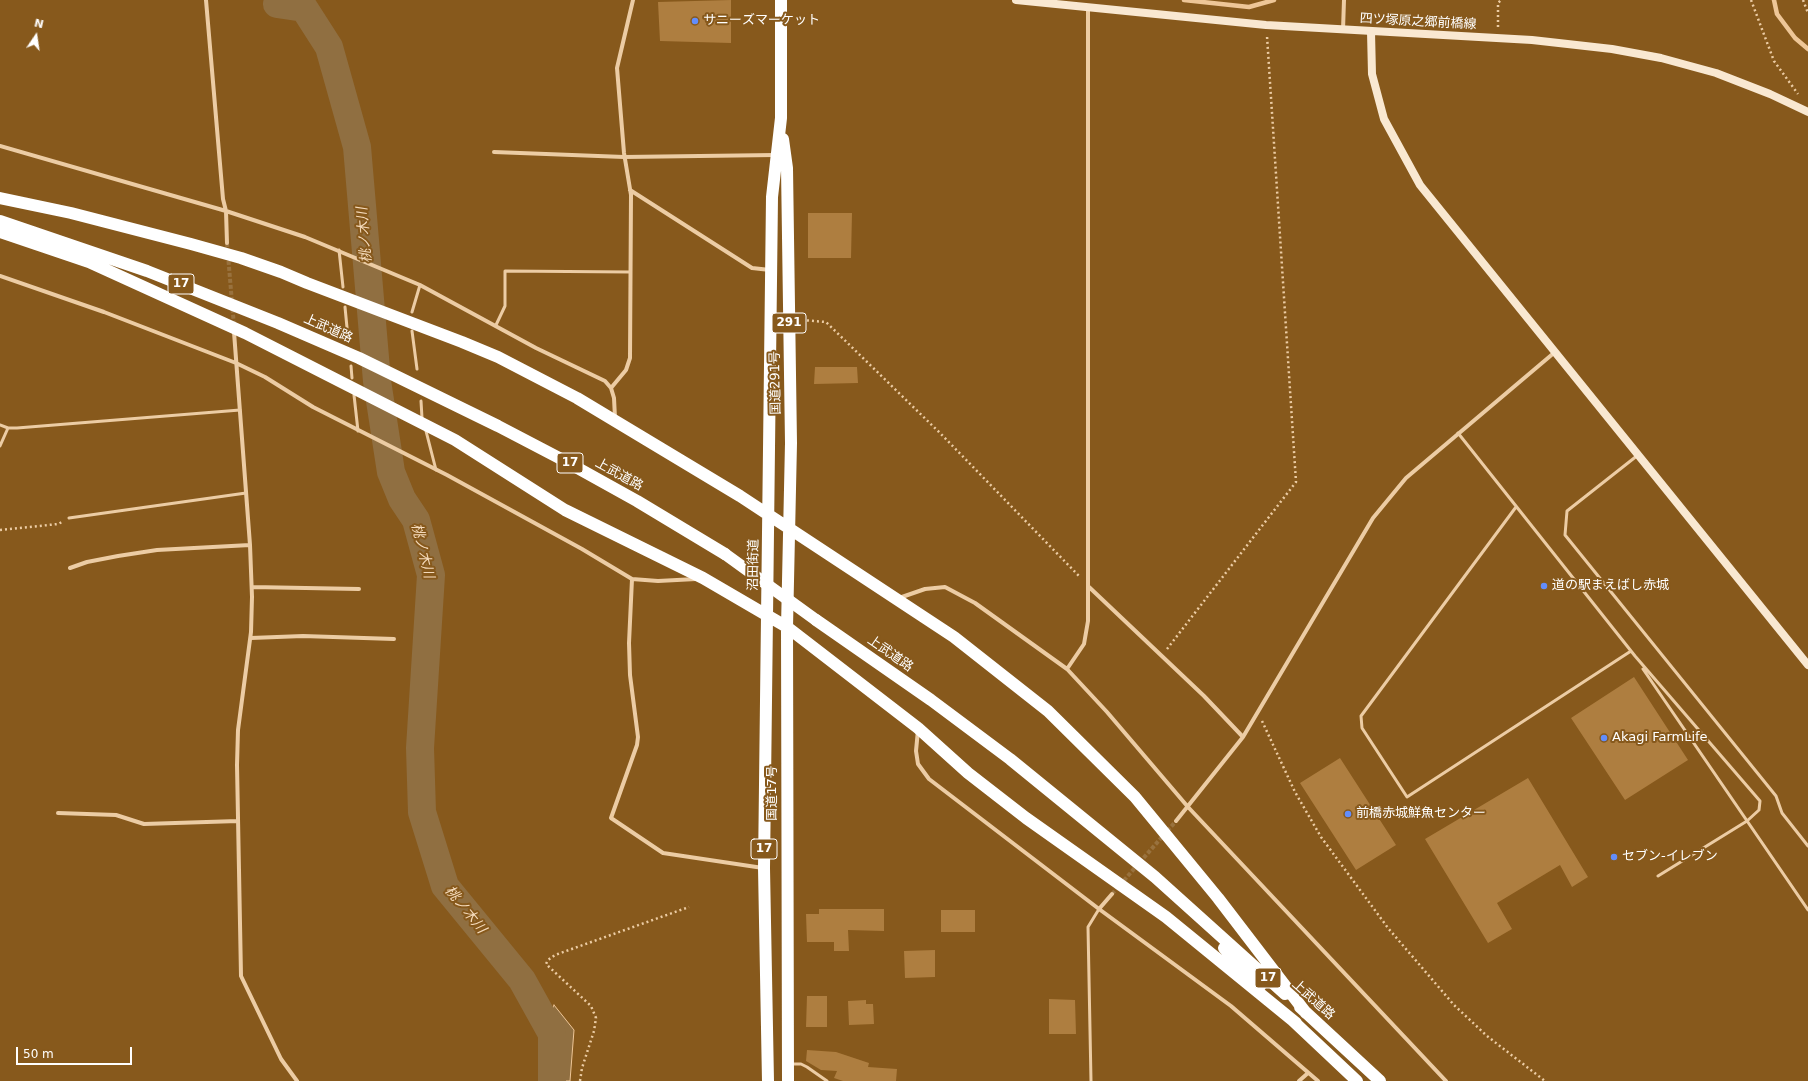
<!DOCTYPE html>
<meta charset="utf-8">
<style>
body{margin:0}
#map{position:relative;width:1808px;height:1081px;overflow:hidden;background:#87591c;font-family:"DejaVu Sans",sans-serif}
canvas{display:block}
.north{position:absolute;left:16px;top:16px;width:40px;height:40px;-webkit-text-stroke:3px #87591c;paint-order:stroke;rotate:13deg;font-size:11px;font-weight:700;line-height:16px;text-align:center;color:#fff}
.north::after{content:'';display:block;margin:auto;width:14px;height:18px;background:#fff;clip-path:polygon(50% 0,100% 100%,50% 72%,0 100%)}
.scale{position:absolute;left:16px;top:1047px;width:116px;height:18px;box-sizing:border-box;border:2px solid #fff;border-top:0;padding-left:5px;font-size:12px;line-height:14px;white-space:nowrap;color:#fff;-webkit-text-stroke:3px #87591c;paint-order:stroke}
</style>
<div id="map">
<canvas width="1808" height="1081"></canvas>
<div class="north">N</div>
<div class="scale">50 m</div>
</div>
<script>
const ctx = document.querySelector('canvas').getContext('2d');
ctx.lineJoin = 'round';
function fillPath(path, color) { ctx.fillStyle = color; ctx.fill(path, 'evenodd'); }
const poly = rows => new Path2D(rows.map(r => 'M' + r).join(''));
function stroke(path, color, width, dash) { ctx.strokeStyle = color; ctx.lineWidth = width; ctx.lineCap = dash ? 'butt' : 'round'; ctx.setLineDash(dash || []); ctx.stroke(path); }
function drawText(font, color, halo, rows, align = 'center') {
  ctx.font = font + ' "DejaVu Sans","Noto Sans JP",sans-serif'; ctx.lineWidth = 4; ctx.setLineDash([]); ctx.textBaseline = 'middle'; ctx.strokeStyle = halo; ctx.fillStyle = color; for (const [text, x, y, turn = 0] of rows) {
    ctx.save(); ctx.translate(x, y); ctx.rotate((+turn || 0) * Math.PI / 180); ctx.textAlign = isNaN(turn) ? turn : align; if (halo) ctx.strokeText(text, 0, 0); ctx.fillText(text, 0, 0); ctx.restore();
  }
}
const water = poly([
 [554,1005,574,1030,570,1081,542,1081,543,1067,540,1035,554,1005]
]);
fillPath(water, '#906f41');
stroke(water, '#eec697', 1);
stroke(poly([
 [300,0,304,8],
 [1184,0,1249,7,1274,0],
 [1774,0,1777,14,1795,38,1808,49]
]), '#eec697', 4.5);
stroke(poly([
 [277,4,304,8,329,47,357,147,377,381,391,472,402,499,416,520,431,575,420,748,422,812,445,886,522,980,552,1034,552,1081]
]), '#906f41', 28);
fillPath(poly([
 [731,0,731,43,660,41,658,2],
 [808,213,852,213,851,258,808,258],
 [815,367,857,367,858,383,814,384],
 [1634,677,1688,760,1625,800,1571,718],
 [1340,758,1396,845,1356,870,1300,783],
 [1528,778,1588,877,1572,887,1560,865,1497,903,1512,929,1488,943,1425,839],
 [819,909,884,909,884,931,848,930,849,951,834,951,834,942,807,942,806,914,819,914],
 [941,910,975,910,975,932,941,932],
 [935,950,935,977,905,978,904,951],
 [807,996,827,996,827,1027,806,1027],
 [1049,999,1075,1000,1076,1034,1049,1034],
 [866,1000,866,1004,873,1004,874,1024,849,1025,848,1001],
 [807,1050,836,1052,869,1063,868,1067,897,1069,896,1081,843,1081,834,1078,837,1071,821,1070,806,1061]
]), '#ae7e40');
stroke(poly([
 [227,243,234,326],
 [1112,894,1176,821]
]), '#99723e', 4, [4, 2]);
stroke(poly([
 [1751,0,1774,61,1798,94],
 [1803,0,1808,13],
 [1498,27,1498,3,1501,0],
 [802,320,826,322,940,433,1079,576],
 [0,530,58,524,62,522],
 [1167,649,1296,482,1267,36],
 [1262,721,1295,792,1321,837,1388,928,1454,1005,1487,1036,1545,1081],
 [580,1081,582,1068,594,1031,596,1018,591,1006,546,964,548,960,555,955,689,907]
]), '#eccca4', 2.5, [2, 3]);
stroke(poly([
 [339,250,343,287],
 [345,307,348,338],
 [412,312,420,285],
 [496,325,505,306,505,271,630,272],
 [412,331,417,369],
 [351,366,352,378],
 [354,395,358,431],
 [421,401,422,418],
 [0,425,8,428,17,428,240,410],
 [426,431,436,470],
 [1458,433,1635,656,1760,801,1759,810,1747,821,1658,876],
 [0,446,8,428],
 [1638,455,1567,511,1565,535,1776,796,1782,813,1808,846],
 [1516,507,1361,716,1362,728,1407,797,1631,651],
 [69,518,246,493],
 [1643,669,1808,910],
 [792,1064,801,1064,807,1067,827,1081],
 [1091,1081,1088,927,1099,909]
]), '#eccca4', 3);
stroke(poly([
 [206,0,223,199,226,211,227,243],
 [1343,30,1344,0],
 [0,146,226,211,305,237,420,285,536,348,605,381,611,388,614,398,615,418],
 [494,152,624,157,775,155],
 [630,190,752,268,770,270],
 [0,276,104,312,236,363,265,377,313,407,447,475,582,549,632,579,658,581,696,579],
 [234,332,250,545,252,597,251,632,238,730,237,765,241,976,281,1059,297,1081],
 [611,388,626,370,630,358,631,195,624,153,617,68,633,0],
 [70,568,87,562,118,556,157,550,250,545],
 [632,579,629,643,630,675,638,737,637,745,611,818,663,853,763,868],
 [252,587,359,589],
 [1089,587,1204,696,1243,737],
 [899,598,925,589,945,587,975,603,1067,669,1107,712,1188,807,1446,1081],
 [251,638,303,636,394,639],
 [1067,669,1084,644,1088,621,1088,8],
 [918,730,916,751,918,764,929,779,1099,909,1231,1006,1318,1081],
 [58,813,116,815,144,824,238,821],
 [1176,821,1243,737,1373,518,1406,478,1555,352],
 [1099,909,1112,894],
 [1299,1081,1308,1073]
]), '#eccca4', 4);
stroke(poly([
 [1016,0,1266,25,1532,40,1612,49,1661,58,1716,73,1770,94,1808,112],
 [1371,32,1372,74,1384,119,1420,185,1808,665]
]), '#f9e8d1', 8);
stroke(poly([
 [783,139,787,168,791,443,787,627,788,1081],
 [0,198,71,213,191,244,241,258,281,272,307,283,462,342,498,357,577,398,740,496,954,637,1048,711,1135,797,1218,898,1306,1013],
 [0,221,147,271,278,323,359,358,498,426,565,461,637,501,725,554],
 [0,232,89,262,245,333,455,440,565,510,703,578,787,627,918,728,968,773,1026,818,1166,917,1296,1023],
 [816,620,931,700,1010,759,1155,877,1285,994],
 [1224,948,1260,986],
 [1300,1007,1380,1081],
 [1290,1018,1357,1081],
 [768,1081,764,868,772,197,781,118,781,0]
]), '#fff', 12);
stroke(poly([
 [725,554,816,620]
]), '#fff', 12);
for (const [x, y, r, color] of [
 [695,21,4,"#628dfc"],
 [1544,586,4,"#628dfc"],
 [1604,738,4,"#628dfc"],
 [1348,814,4,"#628dfc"],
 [1614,857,4,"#628dfc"]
]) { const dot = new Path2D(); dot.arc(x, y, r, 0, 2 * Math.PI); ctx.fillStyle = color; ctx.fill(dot); stroke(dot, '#87591c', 1.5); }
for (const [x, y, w] of [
 [181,284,26],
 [789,323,34],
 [570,463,26],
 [764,849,26],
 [1268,978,26]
]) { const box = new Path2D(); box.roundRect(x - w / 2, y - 10, w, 20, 3); ctx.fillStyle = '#87591c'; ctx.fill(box); stroke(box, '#fff', 1); }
drawText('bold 12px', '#fff', null, [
 ["17",181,284],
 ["291",789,323],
 ["17",570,463],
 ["17",764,849],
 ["17",1268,978]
]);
drawText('13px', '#fff', '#87591c', [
 ["サニーズマーケット",703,21],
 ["道の駅まえばし赤城",1552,586],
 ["Akagi FarmLife",1612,738],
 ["前橋赤城鮮魚センター",1356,814],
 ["セブン-イレブン",1622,857]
], 'left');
drawText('13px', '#fff', '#87591c', [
 ["四ツ塚原之郷前橋線",1418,22,3],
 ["上武道路",328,329,24],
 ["国道291号",776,383,-91],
 ["上武道路",619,475,29],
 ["沼田街道",754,565,-89],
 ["上武道路",890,654,35],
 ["国道17号",773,793,-90],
 ["上武道路",1313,1000,42]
]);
drawText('italic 14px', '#f5dbbc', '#87591c', [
 ["桃ノ木川",365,235,-95],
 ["桃ノ木川",422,551,76],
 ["桃ノ木川",465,910,51]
]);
</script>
